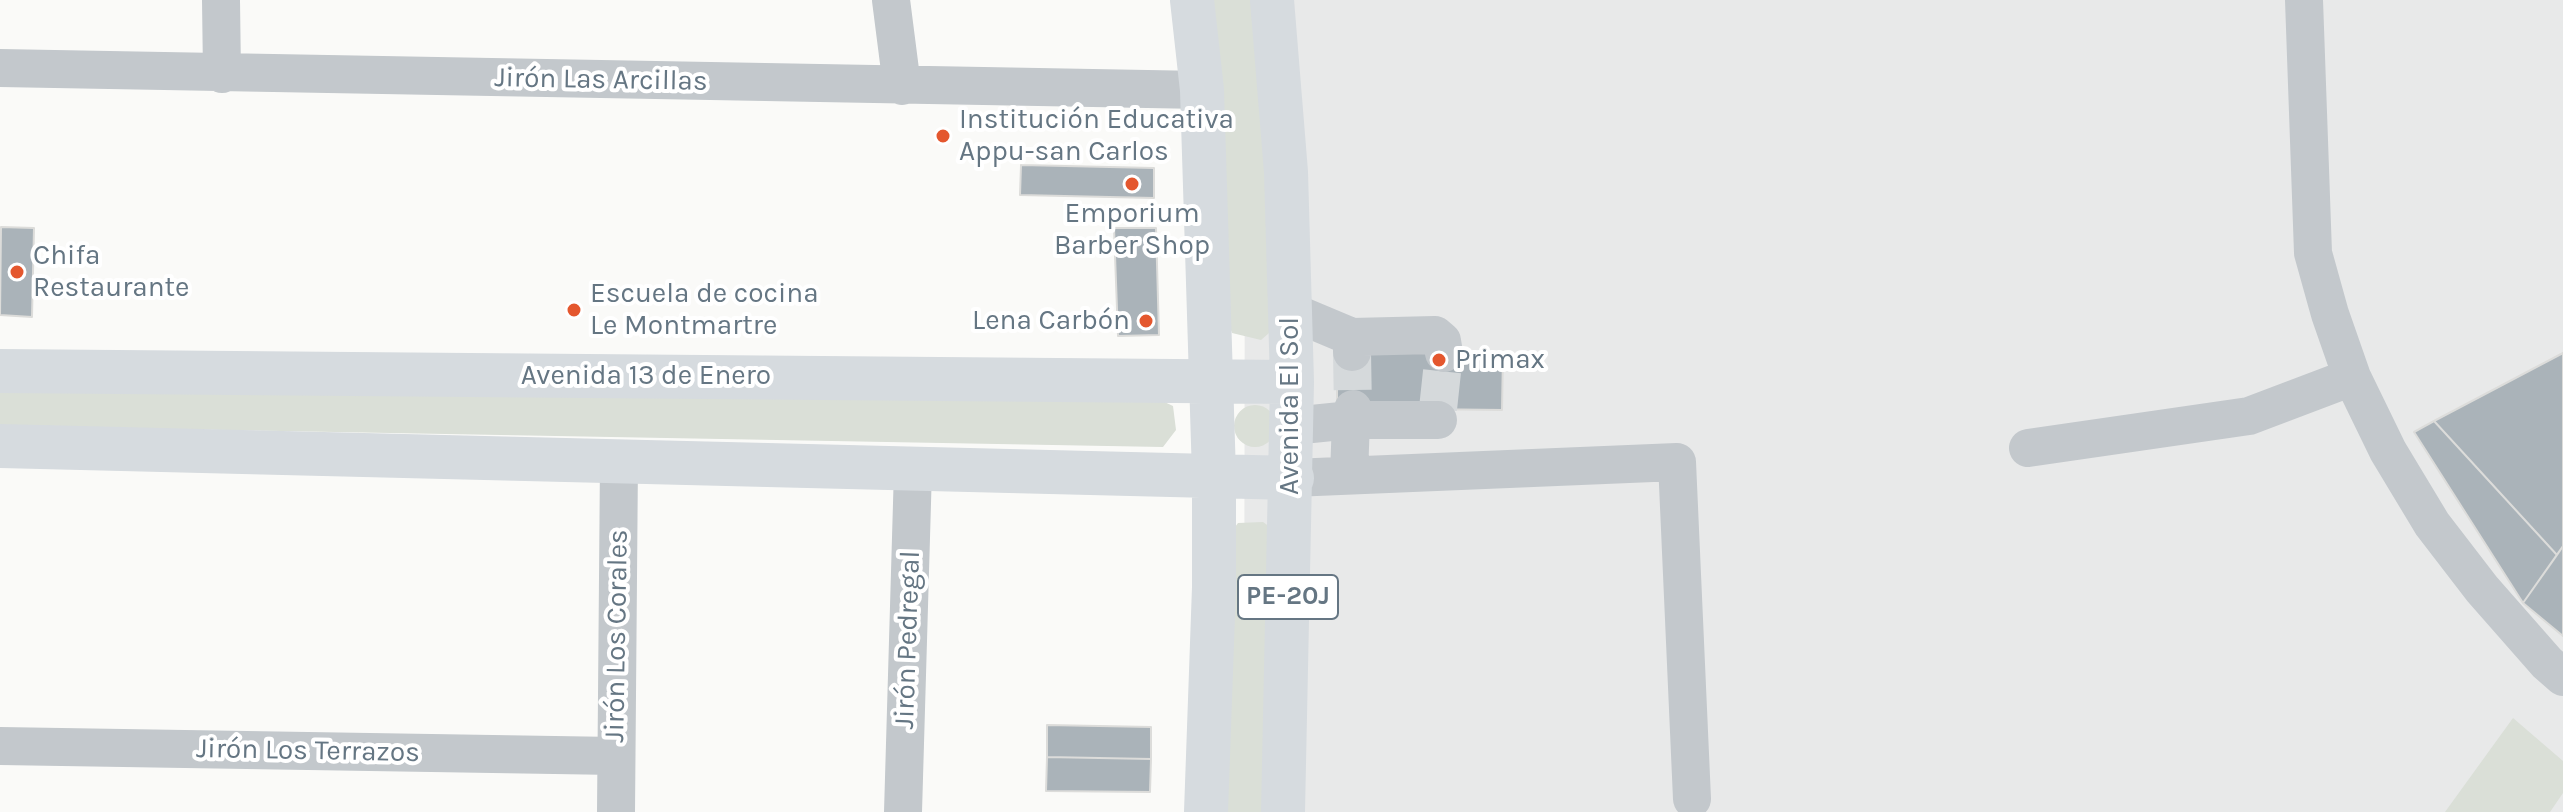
<!DOCTYPE html>
<meta charset="utf-8">
<style>
body{margin:0}
canvas{display:block;background:#fafaf8}
</style>
<canvas width="2563" height="812"></canvas>
<script>
const ctx = document.querySelector('canvas').getContext('2d');
ctx.lineJoin = 'round';
function fillPath(path, color) { ctx.fillStyle = color; ctx.fill(path, 'evenodd'); }
const poly = rows => new Path2D(rows.map(r => 'M' + r).join(''));
function stroke(path, color, width, dash) { ctx.strokeStyle = color; ctx.lineWidth = width; ctx.lineCap = dash ? 'butt' : 'round'; ctx.setLineDash(dash || []); ctx.stroke(path); }
function drawText(font, color, halo, rows, align = 'center') {
  ctx.font = font + ' Karla,sans-serif'; ctx.lineWidth = 8; ctx.setLineDash([]); ctx.textBaseline = 'middle'; ctx.strokeStyle = halo; ctx.fillStyle = color; for (const [text, x, y, turn = 0] of rows) {
    ctx.save(); ctx.translate(x, y); ctx.rotate((+turn || 0) * Math.PI / 180); ctx.textAlign = isNaN(turn) ? turn : align; if (halo) ctx.strokeText(text, 0, 0); ctx.fillText(text, 0, 0); ctx.restore();
  }
}
fillPath(poly([
 [1235,0,2563,0,2563,812,1244,812,1245,77]
]), '#e8e9e9');
fillPath(poly([
 [1212,0,1259,0,1277,326,1261,340,1232,333,1226,317],
 [0,391,1158,399,1173,406,1176,430,1163,447,4,426,0,425],
 '1234 426a21 21 0 1 1 42 0a21 21 0 1 1-42 0Z',
 [1263,522,1278,533,1273,812,1221,812,1226,539,1238,523],
 [2513,718,2563,761,2563,793,2550,812,2445,812]
]), '#dadfd7');
const building = poly([
 [1021,165,1154,168,1154,198,1020,195,1021,165],
 [1,227,34,228,32,317,0,315,1,227],
 [1114,228,1156,228,1159,335,1118,336,1114,228],
 [1337,352,1503,354,1502,410,1337,408,1337,352],
 [2563,353,2563,546,2557,555,2434,421,2563,353],
 [2434,421,2557,555,2523,603,2414,432,2434,421],
 [2563,546,2563,636,2523,603,2563,546],
 [1047,725,1151,727,1151,759,1047,757,1047,725],
 [1047,757,1151,759,1150,792,1046,791,1047,757]
]);
fillPath(building, '#aab3b9');
stroke(building, '#dcdcda', 2);
stroke(poly([
 [1352,352,1353,409],
 [1438,409,1444,353]
]), '#d5d9db', 38, [38, 19]);
stroke(poly([
 [221,0,222,74],
 [891,0,902,86],
 [2304,0,2313,253,2330,314,2352,377,2388,451,2432,524,2482,589,2547,663,2563,677],
 [0,68,1202,90],
 [1290,311,1352,337,1352,352],
 [1352,337,1435,335,1442,341,1444,353],
 [1292,426,1351,420,1353,409],
 [2028,448,2249,416,2352,377],
 [1349,475,1351,420,1438,420],
 [1292,478,1677,462,1692,799],
 [0,746,616,756],
 [616,812,619,460],
 [903,812,913,469]
]), '#c3c8cc', 38);
stroke(poly([
 [1192,0,1202,90,1214,475,1214,587,1206,812],
 [1272,0,1286,172,1292,382,1283,812],
 [0,371,1292,382],
 [0,446,1292,478]
]), '#d6dbdf', 44);
for (const [x, y, r, color] of [
 [943,136,8,"#e4572e"],
 [1132,184,8,"#e4572e"],
 [17,272,8,"#e4572e"],
 [574,310,8,"#e4572e"],
 [1146,321,8,"#e4572e"],
 [1439,360,8,"#e4572e"]
]) { const dot = new Path2D(); dot.arc(x, y, r, 0, 2 * Math.PI); ctx.fillStyle = color; ctx.fill(dot); stroke(dot, '#fff', 3); }
for (const [x, y, w] of [
 [1288,597,100]
]) { const box = new Path2D(); box.roundRect(x - w / 2, y - 22, w, 44, 6); ctx.fillStyle = '#fff'; ctx.fill(box); stroke(box, '#657683', 2); }
drawText('bold 26px', '#657683', null, [
 ["PE-20J",1288,597]
]);
drawText('28px', '#657683', '#fff', [
 ["Jirón Las Arcillas",601,80,1],
 ["Avenida 13 de Enero",646,376],
 ["Avenida El Sol",1290,406,-90],
 ["Jirón Los Corales",617,636,-89],
 ["Jirón Pedregal",908,640,-88],
 ["Jirón Los Terrazos",308,751,1]
]);
drawText('28px', '#657683', '#fff', [
 ["Institución Educativa",959,120],
 ["Appu-san Carlos",959,152],
 ["Emporium",1132,214,"center"],
 ["Barber Shop",1132,246,"center"],
 ["Chifa",33,256],
 ["Restaurante",33,288],
 ["Escuela de cocina",590,294],
 ["Le Montmartre",590,326],
 ["Lena Carbón",1130,321,"right"],
 ["Primax",1455,360]
], 'left');
</script>
